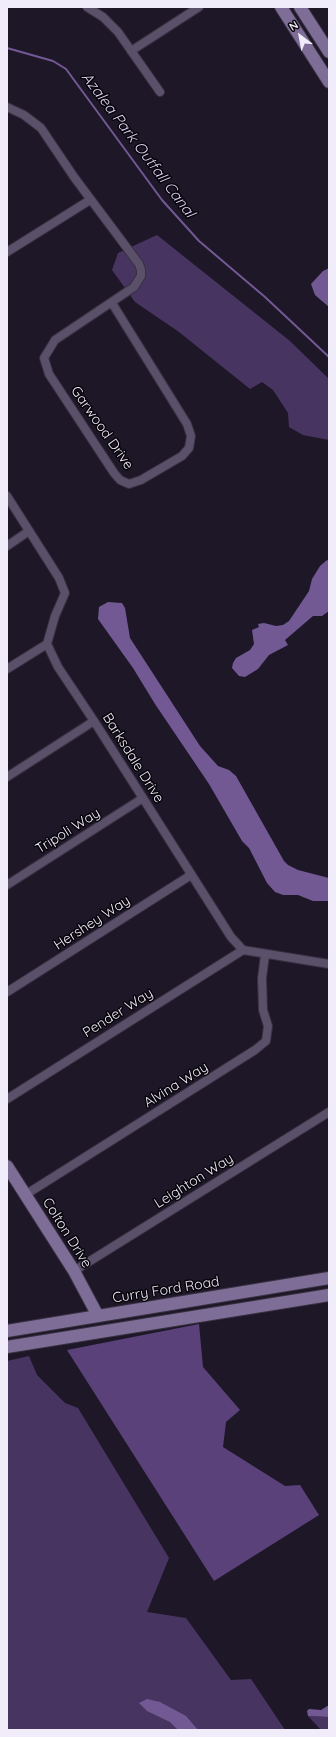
<!DOCTYPE html>
<style>
body{margin:0}
#map{position:relative;width:336px;height:1737px;overflow:hidden;background:#1e1728;font-family:Quicksand,sans-serif}
canvas{display:block}
.frame{position:absolute;inset:0;border:8px solid #f1ecf9;pointer-events:none}
.north{position:absolute;left:280px;top:16px;width:40px;height:40px;-webkit-text-stroke:3px #07050b;paint-order:stroke;rotate:328deg;font-size:11px;font-weight:700;line-height:16px;text-align:center;color:#f1ecf9}
.north::after{content:'';display:block;margin:auto;width:14px;height:18px;background:#f1ecf9;clip-path:polygon(50% 0,100% 100%,50% 72%,0 100%)}
</style>
<div id="map">
<canvas width="336" height="1737"></canvas>
<div class="frame"></div>
<div class="north">N</div>
</div>
<script>
const ctx = document.querySelector('canvas').getContext('2d');
ctx.lineJoin = 'round';
function fillPath(path, color) { ctx.fillStyle = color; ctx.fill(path, 'evenodd'); }
const poly = rows => new Path2D(rows.map(r => 'M' + r).join(''));
function stroke(path, color, width, dash) { ctx.strokeStyle = color; ctx.lineWidth = width; ctx.lineCap = dash ? 'butt' : 'round'; ctx.setLineDash(dash || []); ctx.stroke(path); }
function drawText(font, color, halo, rows, align = 'center') {
  ctx.font = font + ' Quicksand,sans-serif'; ctx.lineWidth = 3; ctx.setLineDash([]); ctx.textBaseline = 'middle'; ctx.strokeStyle = halo; ctx.fillStyle = color; for (const [text, x, y, turn = 0] of rows) {
    ctx.save(); ctx.translate(x, y); ctx.rotate((+turn || 0) * Math.PI / 180); ctx.textAlign = isNaN(turn) ? turn : align; if (halo) ctx.strokeText(text, 0, 0); ctx.fillText(text, 0, 0); ctx.restore();
  }
}
fillPath(poly([
 [157,235,290,341,329,379,329,440,303,435,289,427,288,413,273,390,262,382,250,389,179,332,135,302,112,270,118,253],
 [29,1356,37,1375,65,1403,78,1408,169,1558,147,1612,186,1618,231,1680,251,1679,285,1730,7,1730,7,1361],
 [308,1716,329,1717,329,1730,321,1730]
]), '#483461');
fillPath(poly([
 [199,1324,203,1367,240,1410,226,1422,223,1447,285,1486,300,1485,319,1515,214,1581,67,1350]
]), '#5a4179');
fillPath(poly([
 [329,268,329,307,315,295,311,284,323,271],
 [327,560,329,561,329,611,322,616,313,616,285,640,288,645,269,655,258,669,245,677,239,676,232,668,233,663,236,658,250,650,254,644,252,630,259,627,258,624,264,623,276,626,283,625,289,621,309,591,312,579,320,566],
 [108,602,122,603,125,608,130,638,200,746,218,766,229,770,236,776,284,861,288,865,298,870,329,878,329,901,313,901,298,895,283,895,275,892,267,883,249,848,242,841,209,784,155,704,133,668,98,619,99,607],
 [147,1699,160,1702,186,1716,198,1730,178,1730,170,1722,147,1711,139,1703],
 [329,1705,329,1717,308,1716,307,1711,309,1709,321,1710]
]), '#725994');
stroke(poly([
 [7,48,53,61,66,69,162,200,199,241,265,297,329,357]
]), '#725994', 2);
const street = poly([
 [87,7,103,17,118,32,160,92],
 [131,51,199,7],
 [7,107,24,115,41,128,74,177,139,264,141,270,141,276,134,287,55,340,44,358,49,374,114,473,120,480,129,484,141,480,182,456,189,448,191,436,187,424,112,303],
 [7,252,90,200],
 [7,496,59,578,65,593,55,616,47,644,58,667,94,721,231,937,243,950,329,964],
 [7,546,29,531],
 [7,669,47,644],
 [7,777,94,721],
 [7,885,143,798],
 [7,992,191,875],
 [7,1099,243,950],
 [25,1195,255,1050,266,1041,268,1026,263,1010,262,978,265,955],
 [74,1271,329,1112]
]);
const secondary = poly([
 [281,7,329,82],
 [300,7,329,52],
 [7,1166,74,1271,98,1316],
 [7,1331,329,1278],
 [7,1347,329,1295]
]);
stroke(street, '#373141', 10);
stroke(secondary, '#373141', 14);
stroke(street, '#5a5069', 8);
stroke(secondary, '#7e6d96', 12);
drawText('14px', '#f1ecf9', '#07050b', [
 ["Garwood Drive",102,428,55],
 ["Barksdale Drive",133,758,58],
 ["Tripoli Way",68,831,-32],
 ["Hershey Way",92,923,-33],
 ["Pender Way",118,1013,-32],
 ["Alvina Way",176,1085,-32],
 ["Leighton Way",194,1181,-32],
 ["Colton Drive",67,1233,58],
 ["Curry Ford Road",166,1290,-9]
]);
drawText('italic 15px', '#dfd1f4', '#07050b', [
 ["Azalea Park Outfall Canal",138,145,53]
]);
</script>
